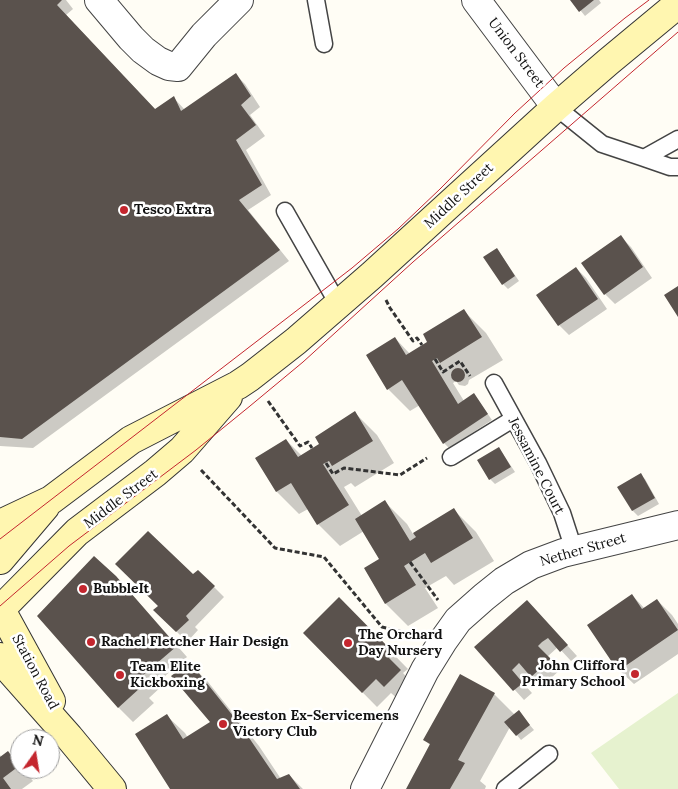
<!DOCTYPE html>
<style>
body{margin:0}
#map{position:relative;width:678px;height:789px;overflow:hidden;background:#fffdf5;font-family:Lora,serif}
canvas{display:block}
.north{position:absolute;left:10px;top:729px;width:50px;height:50px;box-sizing:border-box;background:#fff;border:1px solid #a0a0a0;border-radius:50%;rotate:13deg;font-size:14px;font-weight:700;line-height:20px;text-align:center;color:#111}
.north::after{content:'';display:block;margin:auto;width:18px;height:22px;background:#c4262e;clip-path:polygon(50% 0,100% 100%,50% 72%,0 100%)}
</style>
<div id="map">
<canvas width="678" height="789"></canvas>
<div class="north">N</div>
</div>
<script>
const ctx = document.querySelector('canvas').getContext('2d');
ctx.lineJoin = 'round';
function fillPath(path, color) { ctx.fillStyle = color; ctx.fill(path, 'evenodd'); }
const poly = rows => new Path2D(rows.map(r => 'M' + r).join(''));
function stroke(path, color, width, dash) { ctx.strokeStyle = color; ctx.lineWidth = width; ctx.lineCap = dash ? 'butt' : 'round'; ctx.setLineDash(dash || []); ctx.stroke(path); }
function drawText(font, color, halo, rows, align = 'center') {
  ctx.font = font + ' Lora,serif'; ctx.lineWidth = 5; ctx.setLineDash([]); ctx.textBaseline = 'middle'; ctx.strokeStyle = halo; ctx.fillStyle = color; for (const [text, x, y, turn = 0] of rows) {
    ctx.save(); ctx.translate(x, y); ctx.rotate((+turn || 0) * Math.PI / 180); ctx.textAlign = isNaN(turn) ? turn : align; if (halo) ctx.strokeText(text, 0, 0); ctx.fillText(text, 0, 0); ctx.restore();
  }
}
fillPath(poly([
 [678,693,678,789,619,789,591,753]
]), '#e6f2cf');
fillPath(poly([
 [0,0,66,0,73,9,66,15,156,110,173,97,185,110,235,74,245,84,260,107,250,115,265,136,246,150,271,195,248,210,289,261,33,448,0,446],
 [572,0,599,0,601,3,585,16],
 [621,237,631,247,652,278,615,304,605,294],
 [497,250,501,255,519,281,508,289,503,284],
 [576,268,586,278,607,309,569,335,559,325],
 [464,311,486,333,503,360,469,380,468,384,465,386,459,385,456,381,453,383,464,401,478,400,492,420,449,448,444,443,420,405,410,411,388,389,395,338,410,354,429,342],
 [355,413,377,435,394,463,355,487,351,483,344,487,362,516,385,502,407,524,413,534,454,510,476,532,494,561,454,585,446,576,425,588,438,608,408,626,386,604,365,569,381,559,364,531,340,546,318,524,308,509,299,514,277,492,257,458,286,440,302,456,321,444],
 [499,449,503,454,515,472,495,484,490,479,479,461],
 [640,475,645,479,659,504,638,516,633,511,619,487],
 [198,571,224,597,195,627,198,630,187,642,155,610],
 [115,577,129,591,187,657,158,682,162,686,149,698,154,703,133,722,119,708,39,616],
 [632,595,645,609,657,600,672,615,678,624,678,654,634,684,619,670],
 [339,599,408,669,403,673,414,685,399,700,391,693,377,707,304,633],
 [537,612,577,656,571,661,558,647,547,657,560,670,542,686,530,673,521,681,532,693,524,700,476,647],
 [190,664,208,682,259,746,281,779,289,775,303,789,172,789,167,716,185,733,188,738,212,722],
 [494,694,515,715,523,717,534,730,521,740,510,727,480,781,486,786,485,789,407,789,431,746,425,740],
 [8,753,20,765,20,769,23,769,33,781,22,789,0,789,0,755,2,758]
]), '#0003');
fillPath(poly([
 [0,0,62,0,57,5,155,109,174,96,181,111,236,73,251,96,241,105,256,125,236,140,262,185,239,200,280,250,22,439,0,437],
 [570,0,594,0,579,12],
 [621,235,643,267,604,295,581,263],
 [497,248,515,276,502,285,483,257],
 [576,267,598,299,558,326,536,295],
 [678,286,678,317,664,295],
 [464,309,482,337,440,363,437,358,432,361,458,404,474,393,488,414,443,444,402,380,387,390,366,355,395,337,406,355,427,342,423,334],
 '451 375a7 7 0 1 1 14 0a7 7 0 1 1-14 0Z',
 [355,411,373,441,332,466,329,461,323,464,349,505,317,525,291,483,276,492,255,458,286,439,298,457,319,444,315,437],
 [499,447,511,467,489,480,477,460],
 [641,473,655,498,632,511,617,487],
 [385,500,410,541,416,537,413,533,454,508,473,538,431,563,425,553,404,566,416,585,385,604,364,568,379,559,355,519],
 [148,531,193,574,198,570,215,586,186,616,189,620,176,632,153,610,158,606,115,564],
 [94,556,116,576,177,646,135,682,140,688,118,708,37,616],
 [632,594,642,609,657,599,678,630,618,671,587,625],
 [339,597,394,653,389,658,401,670,384,687,376,679,362,693,303,633],
 [527,600,568,645,560,652,548,638,542,642,538,646,551,659,531,677,519,663,512,670,523,683,513,691,474,647],
 [190,662,241,726,277,779,289,774,300,789,170,789,135,734,167,714,183,739,210,722,171,676],
 [460,674,495,693,458,760,465,763,450,789,406,789,430,744,423,740],
 [519,710,530,725,516,736,504,722],
 [8,751,19,766,3,778,11,789,0,789,0,757]
]), '#5a524d');
const service = poly([
 [316,0,324,44],
 [556,107,602,144,644,158,678,139],
 [644,158,670,167,678,167],
 [285,211,338,304],
 [494,383,538,463,562,513,574,550],
 [451,457,513,419],
 [505,789,549,754]
]);
const minor = poly([
 [99,0,131,38,143,50,158,61,169,66,178,67,204,35,239,0],
 [476,0,556,107],
 [365,789,425,670,443,641,458,620,484,597,504,581,531,565,563,553,678,525]
]);
const secondary = poly([
 [0,524,51,500,131,440,238,385,250,377,296,341,372,275,556,107,608,62,678,4],
 [0,560,45,507],
 [0,608,51,701],
 [0,610,77,532,155,473,182,450,228,397],
 [0,657,7,667,69,737,112,789]
]);
stroke(service, '#444', 19);
stroke(minor, '#444', 30);
stroke(secondary, '#333', 30);
stroke(poly([
 [386,300,390,308,413,341,417,338,422,345],
 [435,359,443,372,460,361,470,376],
 [268,401,300,446,308,442,312,448],
 [326,463,333,474,344,468,400,475,427,458],
 [201,470,275,548,324,557,382,627,412,634],
 [410,562,438,600]
]), '#333', 3, [5, 2.5]);
stroke(service, '#fff', 16);
stroke(minor, '#fff', 28);
stroke(secondary, '#fff6b0', 28);
stroke(poly([
 [0,539,352,268,398,229,440,189,515,113,564,68,625,18,649,0],
 [0,606,69,546,196,450,250,406,303,362,413,262,678,32]
]), '#c4262e', 1);
for (const [x, y, r, color] of [
 [124,210,5,"#c4262e"],
 [83,589,5,"#c4262e"],
 [91,642,5,"#c4262e"],
 [348,643,5,"#c4262e"],
 [635,674,5,"#c4262e"],
 [120,675,5,"#c4262e"],
 [223,724,5,"#c4262e"]
]) { const dot = new Path2D(); dot.arc(x, y, r, 0, 2 * Math.PI); ctx.fillStyle = color; ctx.fill(dot); stroke(dot, '#fff', 2); }
drawText('14px', '#111', '#fff', [
 ["Union Street",516,53,53],
 ["Middle Street",459,196,-43],
 ["Jessamine Court",536,466,63],
 ["Middle Street",121,499,-37],
 ["Nether Street",583,550,-16],
 ["Station Road",35,672,62]
]);
drawText('bold 14px', '#111', '#fff', [
 ["Tesco Extra",134,210],
 ["BubbleIt",93,589],
 ["The Orchard",358,635],
 ["Day Nursery",358,651],
 ["Rachel Fletcher Hair Design",101,642],
 ["John Clifford",625,666,"right"],
 ["Primary School",625,682,"right"],
 ["Team Elite",130,667],
 ["Kickboxing",130,683],
 ["Beeston Ex-Servicemens",233,716],
 ["Victory Club",233,732]
], 'left');
</script>
